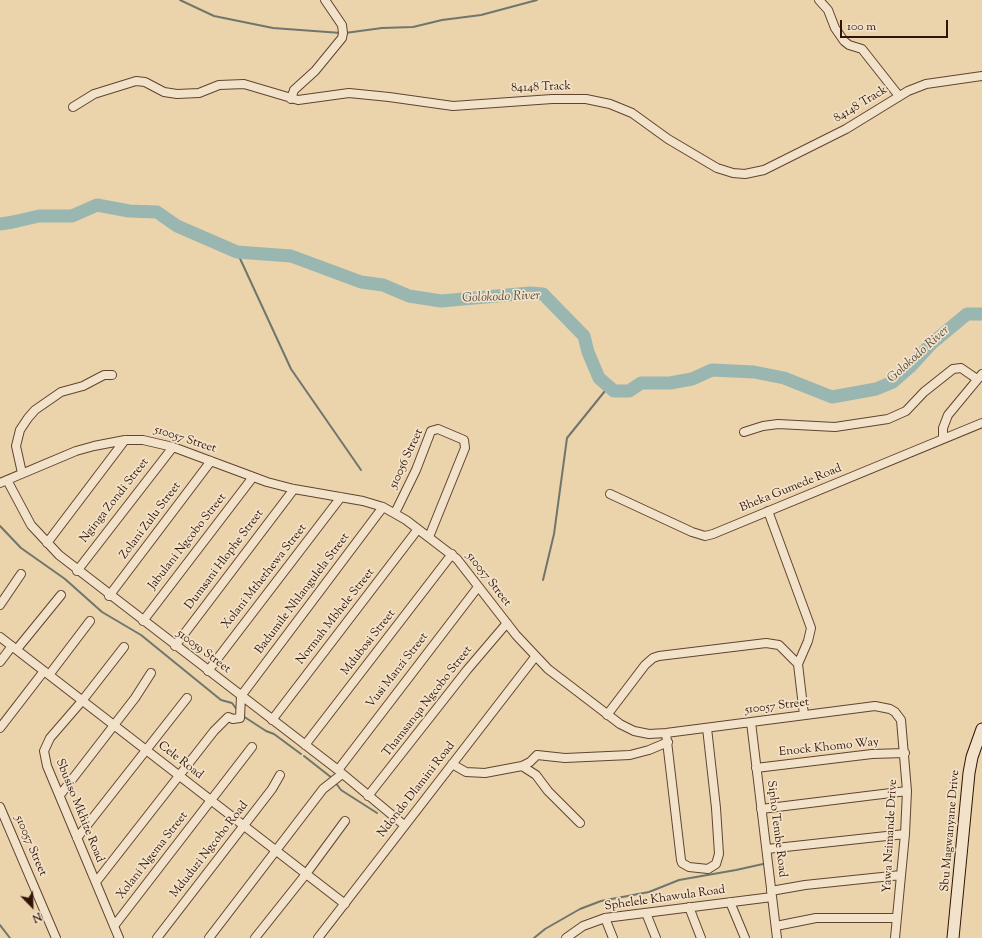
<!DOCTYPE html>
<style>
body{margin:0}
#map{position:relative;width:982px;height:938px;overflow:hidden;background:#ebd3ac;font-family:"Sorts Mill Goudy",serif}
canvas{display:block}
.north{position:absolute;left:12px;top:886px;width:40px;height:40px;-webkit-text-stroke:3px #f2e2c9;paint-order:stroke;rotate:157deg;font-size:11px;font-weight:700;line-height:16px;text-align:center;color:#321407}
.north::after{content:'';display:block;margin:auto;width:14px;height:18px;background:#321407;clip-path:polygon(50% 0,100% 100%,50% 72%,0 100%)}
.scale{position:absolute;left:840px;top:20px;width:108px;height:18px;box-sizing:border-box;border:2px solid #321407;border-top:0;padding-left:5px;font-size:12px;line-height:14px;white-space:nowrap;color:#321407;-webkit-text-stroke:3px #f2e2c9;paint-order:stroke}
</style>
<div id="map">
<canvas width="982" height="938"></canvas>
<div class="north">N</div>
<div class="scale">100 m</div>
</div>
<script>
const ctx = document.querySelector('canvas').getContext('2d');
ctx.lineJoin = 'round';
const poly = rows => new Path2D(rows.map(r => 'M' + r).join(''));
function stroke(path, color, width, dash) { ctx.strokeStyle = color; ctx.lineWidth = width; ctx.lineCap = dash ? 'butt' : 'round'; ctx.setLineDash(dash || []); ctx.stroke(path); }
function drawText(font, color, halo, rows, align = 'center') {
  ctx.font = font + ' "Sorts Mill Goudy",serif'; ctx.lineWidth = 3.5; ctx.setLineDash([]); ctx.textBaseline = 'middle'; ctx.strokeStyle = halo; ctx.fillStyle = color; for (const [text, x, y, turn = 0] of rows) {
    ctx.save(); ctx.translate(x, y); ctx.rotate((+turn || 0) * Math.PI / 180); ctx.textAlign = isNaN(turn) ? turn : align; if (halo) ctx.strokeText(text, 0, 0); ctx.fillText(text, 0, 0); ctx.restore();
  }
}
stroke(poly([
 [180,0,214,16,273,28,341,33],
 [345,33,382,28,413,27,442,20,481,15,537,0],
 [237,252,291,369,361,470],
 [0,526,21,548,65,579,102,612,141,635,221,700,232,703,238,711],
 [543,580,554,534,567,438,609,386],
 [243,716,266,731,274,734,301,754],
 [304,756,332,778],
 [335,782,341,790,377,813],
 [0,925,10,938],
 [534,938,545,929,580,909,601,901,649,892,679,880,736,870,763,864]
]), '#70766c', 2);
stroke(poly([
 [0,224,13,222,39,216,72,216,97,205,129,211,157,212,177,226,237,252,291,256,361,282,383,285,409,296,441,301,530,293,543,294,584,336,588,352,599,378,614,391,629,391,641,383,670,383,692,379,712,370,754,372,784,378,832,397,876,389,893,382,910,367,931,344,967,314,982,314]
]), '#99b7b0', 13);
const minor = poly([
 [819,0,828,10,835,28,844,41,849,45,862,49,899,96],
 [291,99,294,90,315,71,342,38,343,33,342,25,325,0],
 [73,107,94,94,136,81,145,82,164,92,177,94,199,93,219,85,244,84,298,100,349,93,389,97,453,106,552,99,586,99,610,104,632,113,668,139,717,168,733,173,745,174,764,170,846,129,908,91,926,84,982,76],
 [744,432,763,426,778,424,835,427,888,419,906,411,924,392,953,369,961,368,977,379],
 [943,439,943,428,948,415,982,374],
 [22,473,16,446,20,430,28,418,35,410,61,392,83,386,104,375,112,375],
 [7,480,31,525,59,555,338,770,404,825],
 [0,483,76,451,94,446,125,440,143,440,173,447,267,482,294,489,363,501,383,507,406,520,457,559,516,635,548,669,620,724,634,731,649,734,666,733,875,706,890,709,895,712,901,720,907,791,905,834,895,938],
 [610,494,692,532,705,536,713,534,982,423],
 [768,511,811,628,808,641,798,664,804,715],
 [395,513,416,470,431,431,438,429,464,440,465,448,429,537],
 [47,543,125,440],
 [77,571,173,447],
 [109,596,211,461],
 [0,605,21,574],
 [143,621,253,477],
 [0,637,345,904],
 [175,646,294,489],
 [17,649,61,595],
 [0,662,12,646],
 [208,671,341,497],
 [49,675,90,621],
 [607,715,645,665,653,658,659,656,766,643,779,645,798,664],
 [272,720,418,529],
 [751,722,777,938],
 [0,728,44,671],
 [666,733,681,860,682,863,689,867,708,869,716,864,719,854,716,808,707,728],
 [305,745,452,554],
 [452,764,466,772,485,773,522,766,530,762,537,755,565,758,630,755,649,750,668,742],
 [522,766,536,775,548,791,580,823],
 [756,768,872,754,905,753],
 [338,770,478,587],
 [60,795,135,698,151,673],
 [368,796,467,670,507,623],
 [0,807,56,938],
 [761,809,907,791],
 [77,838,187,698],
 [767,849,905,834],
 [96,882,214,731,228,717,233,719,240,718,241,696,383,507],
 [771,891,805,885,901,875],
 [730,902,745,938],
 [689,907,701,938],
 [646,913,656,938],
 [605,918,613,938],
 [114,926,252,747],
 [776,926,816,918,897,918],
 [119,938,47,766,44,751,50,738,82,701,124,647],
 [157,938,272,789,280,775],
 [209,938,323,789,342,774],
 [255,938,306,874,345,821],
 [318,938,535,657],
 [566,938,583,926,605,918,772,897]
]);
const secondary = poly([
 [953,938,969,773,972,757,982,729]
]);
stroke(minor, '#604430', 10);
stroke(secondary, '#321407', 13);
stroke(minor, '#f2e2c9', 8);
stroke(secondary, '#f2e2c9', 11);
drawText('12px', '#321407', '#f2e2c9', [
 ["84148 Track",541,88,-2],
 ["84148 Track",861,105,-31],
 ["510057 Street",185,440,18],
 ["510056 Street",407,459,-65],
 ["Bheka Gumede Road",791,489,-22],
 ["Nginga Zondi Street",115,501,-52],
 ["Zolani Zulu Street",151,521,-53],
 ["Jabulani Ngcobo Street",188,542,-52],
 ["Dumsani Hlophe Street",225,560,-53],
 ["Xolani Mthethewa Street",265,577,-52],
 ["510057 Street",488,580,52],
 ["Badumile Nhlangulela Street",303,594,-53],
 ["Normah Mbhele Street",336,617,-52],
 ["Mdubosi Street",369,643,-52],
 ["510059 Street",203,652,37],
 ["Vusi Manzi Street",398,671,-52],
 ["Thamsanqa Ngcobo Street",428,702,-52],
 ["510057 Street",777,707,-7],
 ["Enock Khomo Way",829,748,-6],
 ["Cele Road",180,761,38],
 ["Ndondo Dlamini Road",417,790,-52],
 ["Sbusiso Mkhize Road",79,811,68],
 ["Sipho Tembe Road",776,829,83],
 ["Sbu Magwanyane Drive",951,831,-85],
 ["Yawa Nzimande Drive",891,836,-87],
 ["510057 Street",30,846,67],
 ["Mduduzi Ngcobo Road",210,850,-52],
 ["Xolani Ngema Street",153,856,-52],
 ["Sphelele Khawula Road",665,899,-8]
]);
drawText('italic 13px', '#564d42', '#f2e2c9', [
 ["Golokodo River",501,298,-2],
 ["Golokodo River",919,355,-42]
]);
</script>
